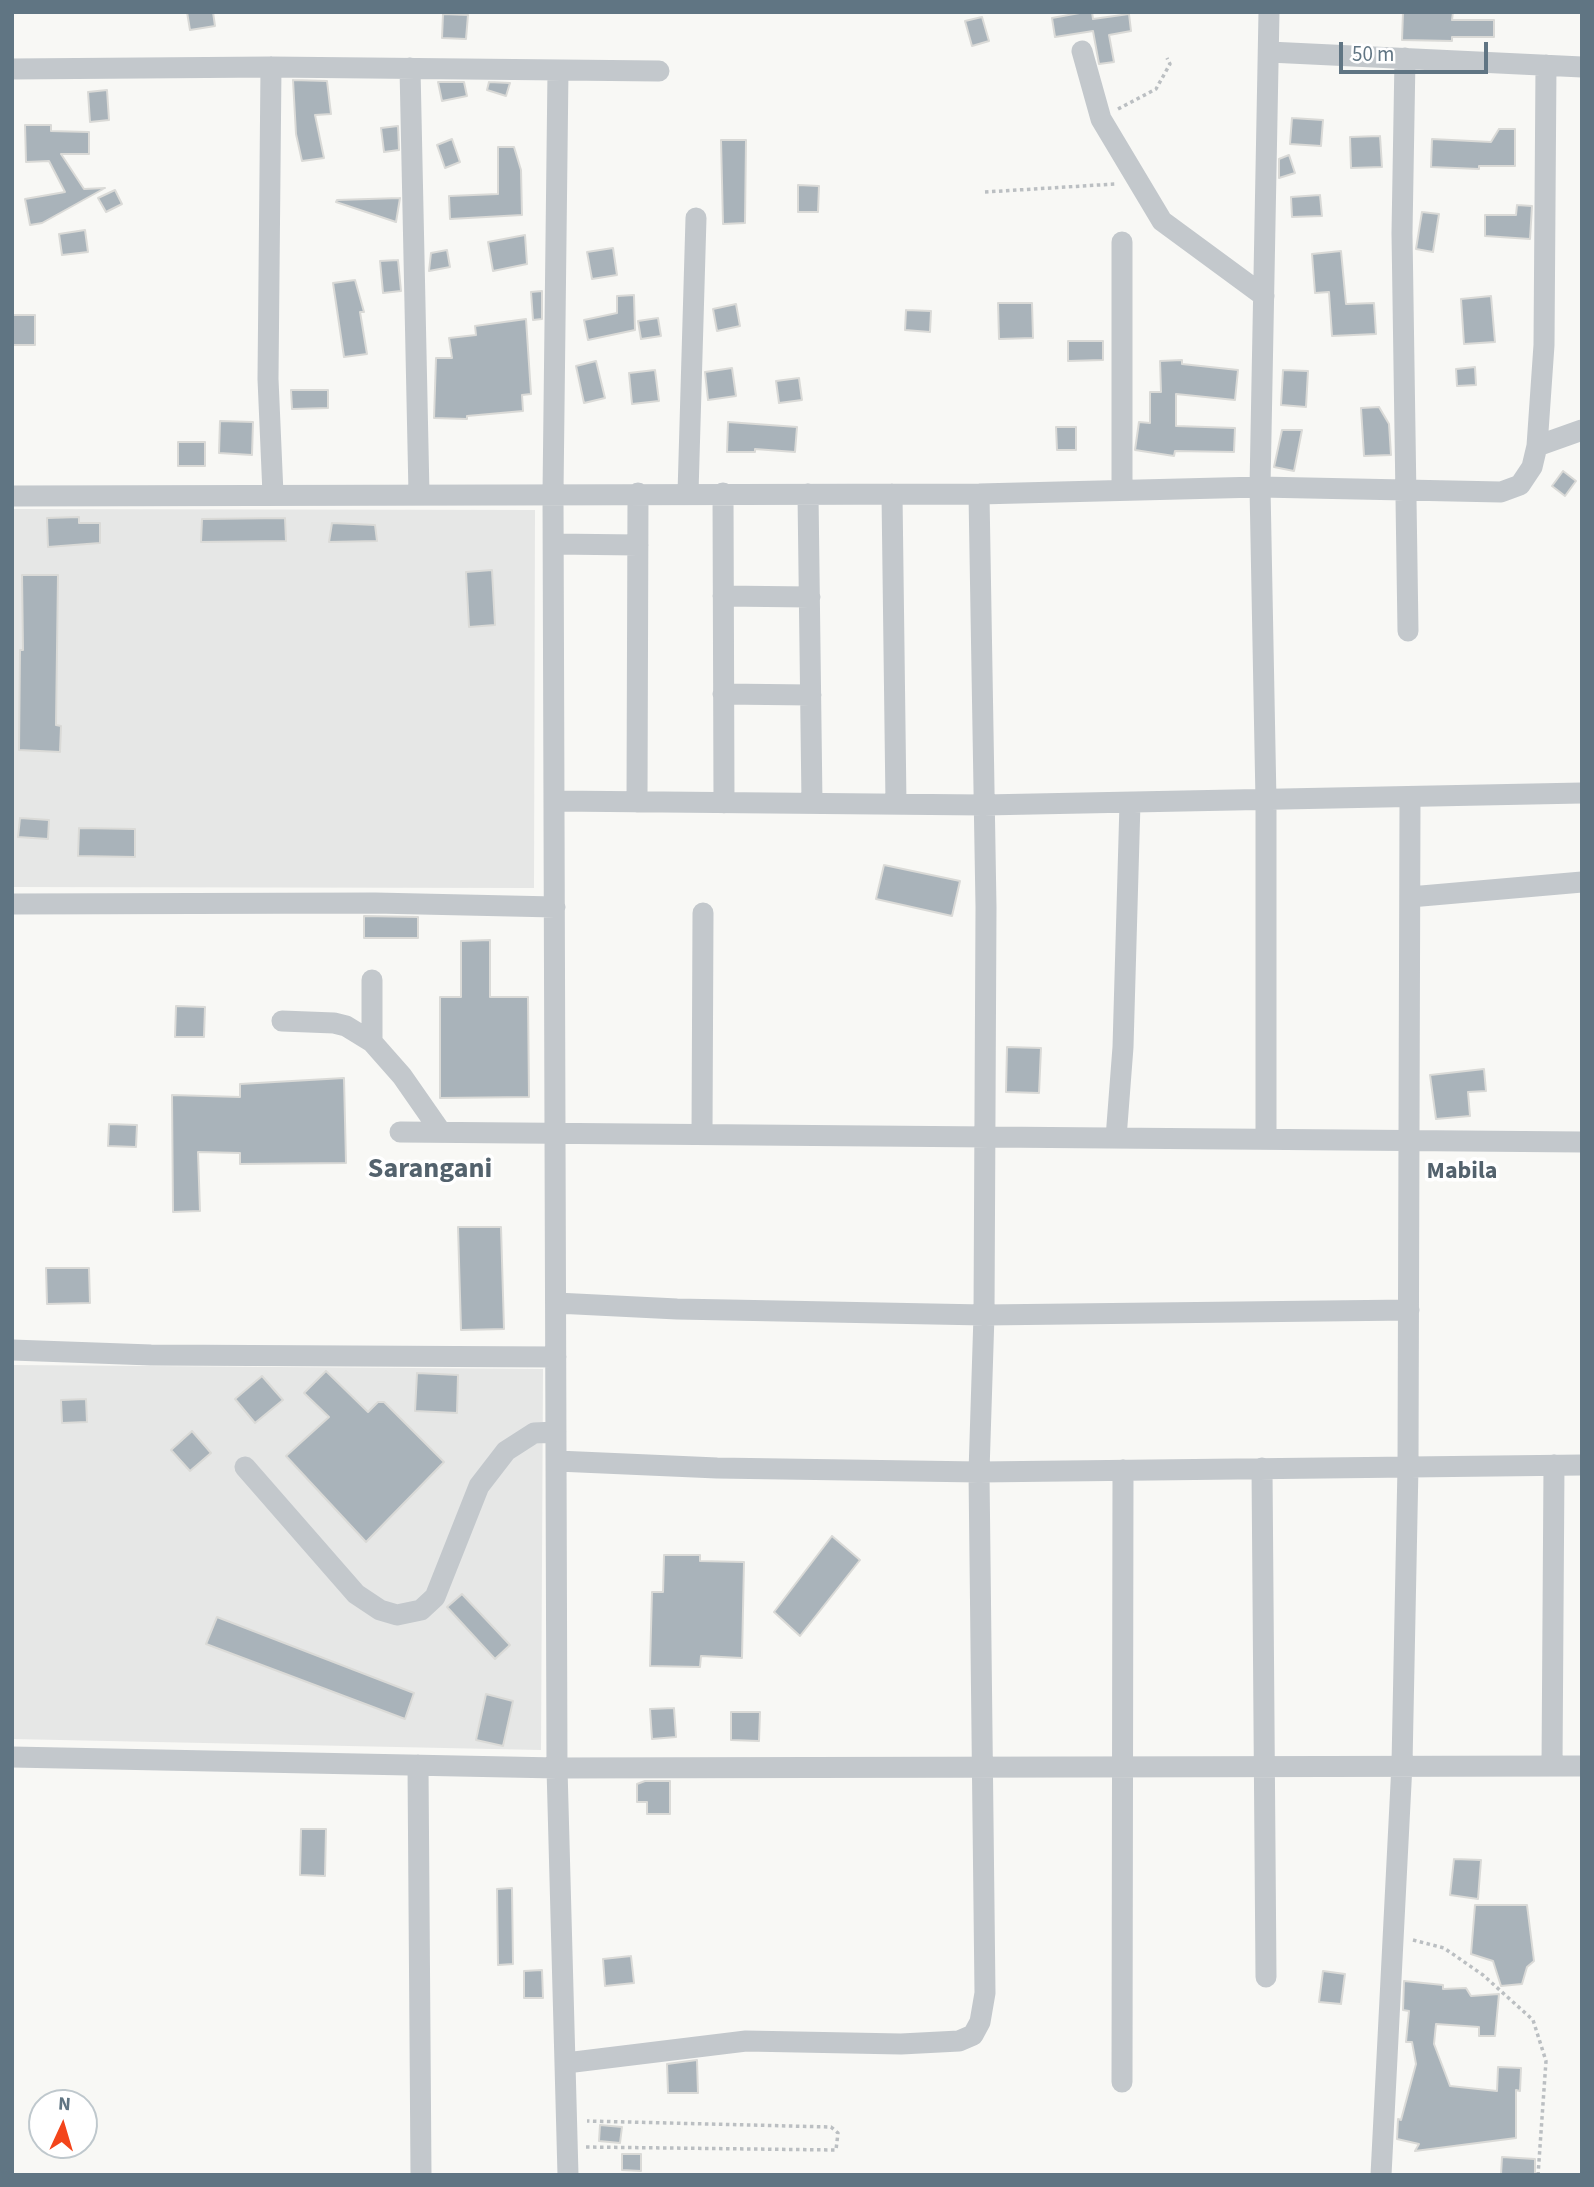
<!DOCTYPE html>
<style>
body{margin:0}
#map{position:relative;width:1594px;height:2187px;overflow:hidden;background:#f8f8f5;font-family:"Source Sans 3",sans-serif}
canvas{display:block}
.frame{position:absolute;inset:0;border:14px solid #607583;pointer-events:none}
.north{position:absolute;left:28px;top:2089px;width:70px;height:70px;box-sizing:border-box;background:#fff;border:2px solid #bfc8cd;border-radius:50%;rotate:4deg;font-size:19px;font-weight:700;line-height:28px;text-align:center;color:#607583}
.north::after{content:'';display:block;margin:auto;width:24px;height:32px;background:#f3451b;clip-path:polygon(50% 0,100% 100%,50% 72%,0 100%)}
.scale{position:absolute;left:1339px;top:42px;width:149px;height:32px;box-sizing:border-box;border:4px solid #607583;border-top:0;padding-left:9px;font-size:21px;line-height:24px;white-space:nowrap;color:#607583;-webkit-text-stroke:5px #fff;paint-order:stroke}
</style>
<div id="map">
<canvas width="1594" height="2187"></canvas>
<div class="frame"></div>
<div class="north">N</div>
<div class="scale">50 m</div>
</div>
<script>
const ctx = document.querySelector('canvas').getContext('2d');
ctx.lineJoin = 'round';
function fillPath(path, color) { ctx.fillStyle = color; ctx.fill(path, 'evenodd'); }
const poly = rows => new Path2D(rows.map(r => 'M' + r).join(''));
function stroke(path, color, width, dash) { ctx.strokeStyle = color; ctx.lineWidth = width; ctx.lineCap = dash ? 'butt' : 'round'; ctx.setLineDash(dash || []); ctx.stroke(path); }
function drawText(font, color, halo, rows, align = 'center') {
  ctx.font = font + ' "Source Sans 3",sans-serif'; ctx.lineWidth = 7; ctx.setLineDash([]); ctx.textBaseline = 'middle'; ctx.strokeStyle = halo; ctx.fillStyle = color; for (const [text, x, y, turn = 0] of rows) {
    ctx.save(); ctx.translate(x, y); ctx.rotate((+turn || 0) * Math.PI / 180); ctx.textAlign = isNaN(turn) ? turn : align; if (halo) ctx.strokeText(text, 0, 0); ctx.fillText(text, 0, 0); ctx.restore();
  }
}
fillPath(poly([
 [12,509,535,510,534,888,12,887],
 [12,1365,543,1369,541,1750,12,1739]
]), '#e6e7e6');
const building = poly([
 [187,12,213,12,215,26,190,30,187,12],
 [1085,12,1092,12,1093,19,1129,14,1131,31,1109,35,1114,62,1099,64,1093,31,1055,37,1052,18,1085,12],
 [1403,12,1453,12,1452,20,1494,20,1494,37,1452,37,1452,41,1402,40,1403,12],
 [443,14,468,15,466,39,442,38,443,14],
 [982,17,989,41,972,46,965,21,982,17],
 [293,80,327,81,331,114,315,115,324,158,302,161,296,134,293,80],
 [438,82,464,82,467,96,442,101,438,82],
 [489,82,510,83,506,96,487,90,489,82],
 [107,90,109,120,90,122,88,92,107,90],
 [1292,118,1323,120,1321,146,1290,144,1292,118],
 [25,125,51,125,51,131,89,132,89,154,61,154,84,189,105,188,42,223,30,225,25,199,65,192,49,161,26,162,25,125],
 [398,126,399,150,384,152,381,128,398,126],
 [1499,129,1515,129,1515,166,1479,166,1479,169,1431,167,1432,139,1491,142,1499,129],
 [1380,136,1382,167,1351,168,1350,137,1380,136],
 [452,139,460,162,445,168,437,145,452,139],
 [721,140,746,140,745,223,723,224,721,140],
 [498,147,514,147,521,170,522,215,450,219,449,196,498,194,498,147],
 [1289,155,1295,173,1279,178,1279,159,1289,155],
 [798,185,819,186,818,212,798,212,798,185],
 [115,190,122,204,106,212,98,198,115,190],
 [1320,195,1322,216,1292,217,1291,197,1320,195],
 [400,198,396,222,336,202,337,200,400,198],
 [1517,205,1532,206,1530,239,1485,236,1485,215,1516,215,1517,205],
 [1422,212,1439,214,1433,252,1416,249,1422,212],
 [85,230,88,252,62,255,59,234,85,230],
 [525,235,527,264,493,271,488,242,525,235],
 [613,248,617,275,592,279,587,252,613,248],
 [447,250,450,267,429,271,431,253,447,250],
 [1341,251,1346,304,1374,303,1376,334,1332,336,1329,292,1315,293,1312,254,1341,251],
 [398,260,401,291,383,293,380,261,398,260],
 [355,280,364,312,360,312,367,354,344,357,333,283,355,280],
 [542,291,542,319,533,320,531,292,542,291],
 [634,295,635,330,588,340,584,320,617,313,617,296,634,295],
 [1491,296,1495,342,1464,344,1461,299,1491,296],
 [998,303,1032,303,1033,338,999,339,998,303],
 [736,304,740,326,717,331,713,309,736,304],
 [906,310,931,311,930,332,905,330,906,310],
 [12,315,35,315,35,345,12,345,12,315],
 [658,318,661,336,641,339,638,321,658,318],
 [526,319,531,394,522,395,523,411,467,416,467,419,434,418,436,358,452,358,449,338,476,335,475,326,526,319],
 [1068,341,1103,341,1103,360,1068,361,1068,341],
 [1182,360,1182,364,1238,370,1235,400,1176,394,1176,426,1235,428,1234,452,1175,451,1174,456,1135,450,1139,422,1150,423,1150,392,1161,392,1160,361,1182,360],
 [596,361,605,398,584,403,576,366,596,361],
 [1475,367,1476,385,1457,386,1456,369,1475,367],
 [732,368,736,396,708,400,705,372,732,368],
 [655,370,659,401,632,404,629,373,655,370],
 [1283,370,1308,371,1306,407,1281,405,1283,370],
 [799,378,802,400,779,403,776,381,799,378],
 [291,390,328,390,328,408,292,409,291,390],
 [1379,407,1389,424,1391,455,1364,456,1361,408,1379,407],
 [220,421,253,422,252,455,219,453,220,421],
 [728,422,797,427,795,452,755,449,755,452,727,452,728,422],
 [1056,427,1076,427,1076,450,1057,450,1056,427],
 [1282,430,1302,430,1294,471,1274,467,1282,430],
 [178,442,205,442,205,466,178,466,178,442],
 [1563,471,1576,481,1565,496,1552,486,1563,471],
 [79,517,79,523,100,523,100,543,48,547,47,518,79,517],
 [285,518,286,541,201,542,202,519,285,518],
 [332,523,375,525,377,541,329,542,332,523],
 [492,570,495,625,469,627,466,572,492,570],
 [22,575,58,575,56,725,61,726,60,752,19,750,20,650,23,650,22,575],
 [20,818,49,820,48,839,18,837,20,818],
 [79,828,135,829,135,857,78,856,79,828],
 [884,865,960,881,952,916,876,899,884,865],
 [364,916,418,917,418,938,364,938,364,916],
 [490,940,490,997,528,997,529,1097,440,1098,440,997,461,997,461,941,490,940],
 [176,1006,205,1007,204,1037,175,1037,176,1006],
 [1007,1047,1041,1048,1039,1093,1006,1092,1007,1047],
 [1484,1069,1486,1091,1468,1092,1470,1116,1436,1119,1430,1075,1484,1069],
 [344,1078,346,1163,240,1164,240,1153,198,1152,200,1211,173,1212,172,1095,240,1097,240,1084,344,1078],
 [109,1124,137,1125,136,1147,108,1146,109,1124],
 [458,1227,501,1227,504,1329,461,1330,458,1227],
 [46,1268,89,1268,90,1303,47,1304,46,1268],
 [326,1371,368,1412,378,1402,384,1402,444,1462,366,1542,286,1456,329,1417,304,1393,326,1371],
 [417,1373,458,1375,457,1413,415,1411,417,1373],
 [262,1376,283,1400,255,1423,235,1399,262,1376],
 [86,1399,87,1422,62,1423,61,1400,86,1399],
 [192,1431,211,1453,190,1471,171,1450,192,1431],
 [832,1536,860,1560,800,1636,774,1612,832,1536],
 [664,1555,700,1555,700,1561,744,1562,742,1658,701,1656,700,1667,650,1666,652,1592,663,1592,664,1555],
 [462,1594,510,1645,495,1659,447,1607,462,1594],
 [217,1617,414,1693,405,1719,206,1644,217,1617],
 [486,1694,513,1701,503,1746,476,1740,486,1694],
 [674,1708,676,1737,652,1739,650,1709,674,1708],
 [731,1712,760,1712,759,1741,731,1740,731,1712],
 [645,1781,670,1781,670,1814,647,1814,647,1802,637,1802,637,1784,645,1781],
 [301,1829,326,1829,325,1876,300,1875,301,1829],
 [1454,1859,1481,1860,1478,1899,1450,1895,1454,1859],
 [512,1888,513,1964,498,1965,497,1889,512,1888],
 [1475,1905,1527,1905,1534,1961,1527,1967,1522,1984,1501,1986,1493,1961,1471,1954,1475,1905],
 [631,1956,634,1983,605,1986,603,1959,631,1956],
 [542,1970,543,1998,524,1998,524,1971,542,1970],
 [1323,1971,1345,1974,1341,2004,1319,2002,1323,1971],
 [1404,1981,1443,1985,1443,1989,1466,1988,1471,1996,1499,1994,1495,2036,1479,2036,1479,2027,1436,2024,1434,2044,1450,2086,1497,2091,1498,2067,1521,2068,1520,2091,1516,2090,1516,2138,1415,2151,1419,2144,1397,2139,1398,2119,1401,2120,1416,2064,1412,2042,1406,2042,1409,2011,1403,2010,1404,1981],
 [697,2060,698,2093,668,2093,667,2064,697,2060],
 [600,2125,622,2127,620,2143,599,2141,600,2125],
 [622,2154,641,2154,641,2171,622,2170,622,2154],
 [1502,2157,1535,2159,1535,2175,1501,2175,1502,2157]
]);
fillPath(building, '#a9b3ba');
stroke(building, '#dadad7', 2);
stroke(poly([
 [1118,109,1156,89,1170,64,1167,58],
 [985,192,1115,184],
 [1413,1940,1444,1948,1483,1975,1533,2020,1546,2061,1538,2175],
 [586,2147,836,2150,838,2133,831,2127,587,2121]
]), '#bbbfc2', 3.5, [3.5, 3.5]);
stroke(poly([
 [1082,51,1101,119,1162,221,1264,296],
 [1269,52,1582,67],
 [1405,58,1402,233,1408,631],
 [271,67,268,379,273,494],
 [410,68,419,494],
 [12,69,271,67,659,71],
 [558,70,553,493,557,1768,568,2175],
 [1537,446,1582,430],
 [1122,490,1122,242],
 [688,493,696,218],
 [723,493,724,803],
 [808,494,812,803],
 [892,494,896,804],
 [12,496,979,494,1260,487,1501,492,1520,485,1532,467,1537,446,1544,345,1546,65],
 [554,544,638,545],
 [723,596,810,597],
 [723,694,811,695],
 [555,801,984,805,1582,793],
 [637,802,638,493],
 [1410,897,1582,882],
 [12,904,375,903,555,907],
 [282,1021,334,1023,346,1026,372,1042,402,1076,441,1132],
 [372,1042,372,980],
 [400,1132,1582,1142],
 [702,1134,703,913],
 [1116,1138,1123,1047,1130,803],
 [1266,1138,1266,801,1260,487,1269,12],
 [556,1303,677,1309,984,1315,1409,1310],
 [12,1350,151,1355,556,1357],
 [557,1461,717,1468,979,1472,1582,1465],
 [245,1467,356,1594,380,1610,397,1615,421,1610,435,1597,479,1486,506,1451,534,1433,556,1432],
 [1262,1468,1266,1977],
 [12,1757,557,1768,1582,1766],
 [418,1765,421,2175],
 [1552,1766,1554,1465],
 [566,2063,746,2041,901,2044,959,2041,973,2035,980,2022,985,1993,979,1472,984,1315,986,907,979,494],
 [1122,2082,1123,1470],
 [1381,2175,1402,1764,1408,1466,1410,799]
]), '#c3c8cc', 21);
drawText('bold 24px', '#53626d', '#fff', [
 ["Mabila",1462,1173]
]);
drawText('bold 28px', '#53626d', '#fff', [
 ["Sarangani",430,1171]
]);
</script>
